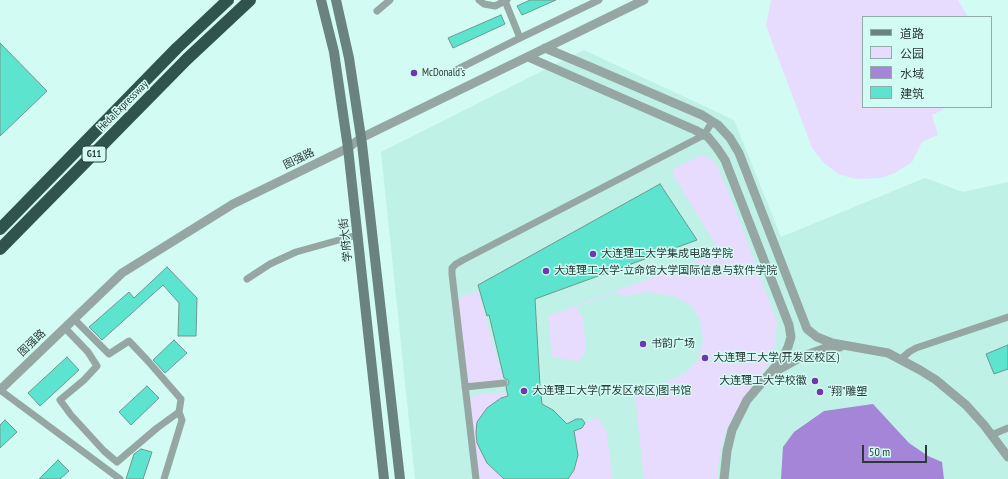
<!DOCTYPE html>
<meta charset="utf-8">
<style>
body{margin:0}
#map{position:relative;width:1008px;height:479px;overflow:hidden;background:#d2fbf3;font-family:"PT Sans Narrow","Noto Sans SC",sans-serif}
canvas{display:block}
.legend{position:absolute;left:862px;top:16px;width:130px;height:92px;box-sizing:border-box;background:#d2fbf3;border:1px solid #8faea8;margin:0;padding:5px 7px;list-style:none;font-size:12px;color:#2a3a37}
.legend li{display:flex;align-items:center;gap:8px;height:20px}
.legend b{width:20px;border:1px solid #8faea8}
.scale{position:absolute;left:862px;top:445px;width:65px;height:18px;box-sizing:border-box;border:2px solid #2a3a37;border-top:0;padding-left:5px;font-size:12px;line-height:14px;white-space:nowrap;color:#2a3a37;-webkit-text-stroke:3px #d2fbf3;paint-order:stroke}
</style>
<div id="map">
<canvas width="1008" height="479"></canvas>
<ul class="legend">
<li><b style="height:5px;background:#6a837e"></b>道路</li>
<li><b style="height:11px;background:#e8dcfe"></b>公园</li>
<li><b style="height:11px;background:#a585d7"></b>水域</li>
<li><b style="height:11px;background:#5de4ce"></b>建筑</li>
</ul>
<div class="scale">50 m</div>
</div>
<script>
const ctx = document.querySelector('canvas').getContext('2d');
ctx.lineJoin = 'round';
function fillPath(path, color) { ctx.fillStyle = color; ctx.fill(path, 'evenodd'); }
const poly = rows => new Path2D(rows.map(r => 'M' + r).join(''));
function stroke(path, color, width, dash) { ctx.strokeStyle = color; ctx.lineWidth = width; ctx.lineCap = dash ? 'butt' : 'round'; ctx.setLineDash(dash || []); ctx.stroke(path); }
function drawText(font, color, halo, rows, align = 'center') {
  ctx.font = font + ' "PT Sans Narrow","Noto Sans SC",sans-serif'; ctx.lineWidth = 3; ctx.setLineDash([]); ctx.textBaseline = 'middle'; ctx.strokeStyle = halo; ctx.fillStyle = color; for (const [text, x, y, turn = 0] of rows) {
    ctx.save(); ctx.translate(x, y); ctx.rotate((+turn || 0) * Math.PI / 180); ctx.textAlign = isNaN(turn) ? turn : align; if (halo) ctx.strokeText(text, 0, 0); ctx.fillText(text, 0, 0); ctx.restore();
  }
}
fillPath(poly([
 [584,50,734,120,781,237,925,178,963,192,1008,182,1008,479,415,479,381,152]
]), '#bff1e6');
fillPath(poly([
 [771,0,958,0,968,17,863,17,863,107,945,107,942,110,932,115,938,135,922,142,912,162,895,173,880,178,856,179,838,174,823,162,812,148,766,26],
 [702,155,711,159,717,165,732,201,777,322,775,347,769,364,744,398,731,420,723,438,718,465,718,479,644,479,634,387,647,387,664,383,686,372,698,359,703,341,700,320,691,305,673,296,648,292,623,296,616,292,576,307,583,317,586,351,579,361,552,357,548,316,712,255,715,244,672,173,676,167],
 [478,291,499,365,504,383,471,385,467,383,458,298],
 [505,392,506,397,476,432,477,442,481,454,487,463,504,479,477,479,470,400,473,395],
 [597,417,606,429,613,479,568,479,574,470,577,460,577,452,574,431,582,428,590,420]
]), '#e8dcfe');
fillPath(poly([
 [873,404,909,443,928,456,942,462,944,479,781,479,783,447,794,432,824,411]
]), '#a585d7');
const building = poly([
 [530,0,556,0,522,15,517,6,530,0],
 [501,15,505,24,453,48,448,38,501,15],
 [0,43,47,91,0,136,0,43],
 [660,184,697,240,535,299,540,386,542,404,553,410,567,424,576,419,582,419,585,423,582,428,574,431,578,455,574,470,568,479,504,479,487,463,477,443,476,432,477,422,487,408,501,398,508,396,506,387,509,383,508,380,504,378,489,315,487,316,478,285,660,184],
 [167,267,197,298,196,336,178,336,179,303,163,285,102,340,89,327,129,292,134,298,167,267],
 [174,340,187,353,165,373,153,360,174,340],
 [1008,345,1008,369,994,374,986,354,1008,345],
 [67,357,79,370,40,406,28,393,67,357],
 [147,386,159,398,131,425,119,412,147,386],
 [5,420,17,432,0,448,0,425,5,420],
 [141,449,152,452,143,479,126,479,134,454,141,449],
 [58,460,69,471,60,479,39,479,58,460]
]);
fillPath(building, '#5de4ce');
stroke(building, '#70978f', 1);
stroke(poly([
 [479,0,484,4,495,6,507,0],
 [505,1,520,38,599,0],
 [377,11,390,0],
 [458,69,520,38],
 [247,279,270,264,296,252,357,235],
 [65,328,88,352,97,366,84,380,60,400,71,415,104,451,117,462,157,428,179,412,181,399,147,360,129,341,109,354,74,319],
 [901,359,909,352,916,348,1008,317],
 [465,387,504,383],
 [0,390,120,479],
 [991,434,996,433,1008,428],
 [164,479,182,420,179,412],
 [476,479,452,274,452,268,456,264,463,260,704,135,712,122]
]), '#96a7a3', 7);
stroke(poly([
 [545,48,588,66,702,115,718,125,730,138,739,153,807,329,817,337,832,343,888,353,920,370,936,380,966,405,984,425,1008,457],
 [528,57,695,130,708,137,717,148,725,160,789,325,791,337,788,347,782,359,747,400,732,430,727,451,724,479],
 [776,371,801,357,823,349,840,347],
 [0,390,122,273,233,204,348,148,361,138,644,0]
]), '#96a7a3', 9);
stroke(poly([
 [321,0,334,52,348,148,384,479],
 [336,0,349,58,362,144,400,479]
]), '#6a837e', 10);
stroke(poly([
 [0,229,177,48,228,0],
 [0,249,187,59,250,0]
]), '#2f534d', 12);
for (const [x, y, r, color] of [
 [414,73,4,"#6e37ad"],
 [593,254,4,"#6e37ad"],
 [546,271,4,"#6e37ad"],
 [643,344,4,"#6e37ad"],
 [705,358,4,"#6e37ad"],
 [815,381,4,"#6e37ad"],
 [524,391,4,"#6e37ad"],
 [820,392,4,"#6e37ad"]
]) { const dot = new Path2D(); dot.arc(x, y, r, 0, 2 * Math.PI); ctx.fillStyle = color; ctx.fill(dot); stroke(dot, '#d2fbf3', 1.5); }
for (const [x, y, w] of [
 [94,154,24]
]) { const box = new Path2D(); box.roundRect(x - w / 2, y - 8, w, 16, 3); ctx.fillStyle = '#d2fbf3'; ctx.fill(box); stroke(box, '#2a3a37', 1); }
drawText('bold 10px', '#2a3a37', null, [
 ["G11",94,154]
]);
drawText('11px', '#2a3a37', '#d2fbf3', [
 ["McDonald's",422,73],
 ["大连理工大学集成电路学院",601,254],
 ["大连理工大学-立命馆大学国际信息与软件学院",554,271],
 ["书韵广场",651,344],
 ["大连理工大学(开发区校区)",713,358],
 ["大连理工大学校徽",807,381,"right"],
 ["大连理工大学(开发区校区)图书馆",532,391],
 ["“翔”雕塑",828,392]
], 'left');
drawText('11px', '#2a3a37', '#d2fbf3', [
 ["Heda Expressway",123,106,-45],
 ["图强路",299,159,-26],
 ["学府大街",346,240,-96],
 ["图强路",32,343,-44]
]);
</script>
